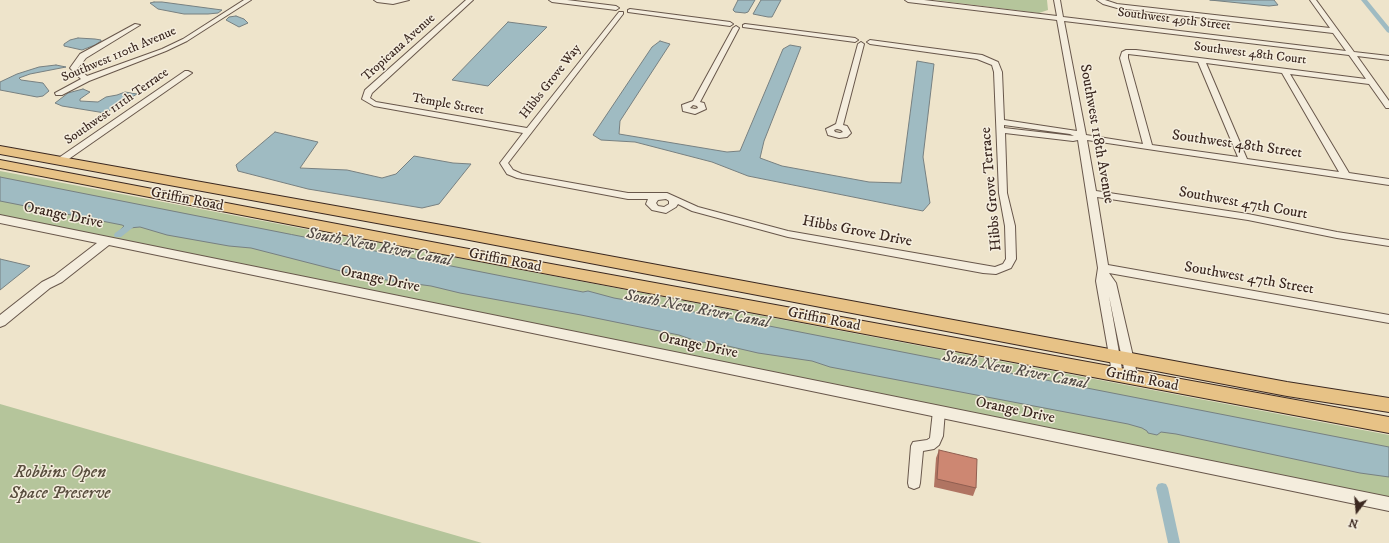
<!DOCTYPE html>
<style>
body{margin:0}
#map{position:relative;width:1389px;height:543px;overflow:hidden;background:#eee4cb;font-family:"IM FELL DW Pica",serif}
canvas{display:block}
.north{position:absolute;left:1337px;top:491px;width:40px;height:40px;-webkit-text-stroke:3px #f4eddd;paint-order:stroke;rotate:196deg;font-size:11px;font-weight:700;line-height:16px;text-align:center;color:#3b2820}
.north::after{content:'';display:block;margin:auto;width:14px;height:18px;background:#3b2820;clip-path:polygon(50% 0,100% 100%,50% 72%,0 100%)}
</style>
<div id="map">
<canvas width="1389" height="543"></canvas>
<div class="north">N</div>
</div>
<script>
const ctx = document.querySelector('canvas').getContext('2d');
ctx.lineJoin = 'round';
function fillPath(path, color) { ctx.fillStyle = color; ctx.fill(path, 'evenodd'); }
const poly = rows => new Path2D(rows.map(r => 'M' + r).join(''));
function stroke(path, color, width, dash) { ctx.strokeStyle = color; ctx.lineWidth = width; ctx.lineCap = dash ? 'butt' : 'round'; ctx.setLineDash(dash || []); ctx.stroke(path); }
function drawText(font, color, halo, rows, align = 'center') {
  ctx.font = font + ' "IM FELL DW Pica",serif'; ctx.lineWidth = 3; ctx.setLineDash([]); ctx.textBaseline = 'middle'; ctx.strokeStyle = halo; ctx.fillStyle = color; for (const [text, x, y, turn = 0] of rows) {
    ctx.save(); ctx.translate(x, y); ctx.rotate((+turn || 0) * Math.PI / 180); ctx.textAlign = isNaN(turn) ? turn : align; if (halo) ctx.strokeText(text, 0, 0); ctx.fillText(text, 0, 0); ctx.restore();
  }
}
fillPath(poly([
 [934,0,1047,0,1048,10,1039,13],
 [0,171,1389,435,1389,499,0,216],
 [0,404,482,543,0,543]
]), '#b5c59b');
const water = poly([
 [738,0,755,0,748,12,745,13,735,12,733,10,738,0],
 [761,0,781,0,772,17,768,17,753,14,761,0],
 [1210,0,1274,0,1278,5,1269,6,1210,0],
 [154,2,162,2,222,10,218,13,208,14,184,14,158,9,150,3,154,2],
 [236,16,244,19,248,23,239,27,226,20,229,17,236,16],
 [508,22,547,27,488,86,452,80,508,22],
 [78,38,95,39,101,40,101,41,95,45,82,50,64,46,64,44,70,40,78,38],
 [660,41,670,44,620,121,619,134,727,152,740,151,783,49,790,45,801,47,764,141,760,158,782,166,869,182,901,183,917,61,934,64,923,157,930,203,923,211,748,176,712,162,635,142,601,140,593,135,652,47,660,41],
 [56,65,66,67,30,74,19,78,21,80,43,83,49,91,43,96,37,97,0,90,0,82,17,74,39,67,56,65],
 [83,89,90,92,80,99,80,101,98,102,106,97,117,95,125,92,137,94,105,113,62,106,55,103,68,93,83,89],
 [275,132,318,142,300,168,347,170,382,178,396,174,414,156,453,163,471,164,439,204,422,208,308,189,238,171,236,165,275,132],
 [0,177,583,292,588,291,614,298,723,317,1389,447,1389,477,1360,473,1176,434,1161,432,1157,435,1148,433,1147,431,1142,428,1128,424,830,367,812,361,758,353,715,343,699,342,679,335,581,315,460,293,431,286,364,277,251,248,229,246,167,235,140,227,129,228,126,231,120,230,124,226,122,225,0,201,0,177],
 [0,259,30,266,0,290,0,259]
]);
fillPath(water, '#9fbbc2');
stroke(water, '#778081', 1);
fillPath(poly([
 [1361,0,1367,0,1389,27,1389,33,1387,32,1361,0],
 [133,220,137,223,136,225,121,237,115,237,114,235,115,233,133,220],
 [1162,483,1166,484,1168,488,1180,543,1168,543,1156,488,1158,484,1162,483]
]), '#9fbbc2');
const minor = poly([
 [244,0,251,0,187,41,166,51,89,81,62,95,56,95,55,93,81,79,70,68,80,54,135,24,140,25,86,58,78,68,87,76,162,49,183,39,244,0],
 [374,0,409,0,393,4,377,2,374,0],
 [466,0,473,0,372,93,370,98,376,102,527,128,619,12,623,12,623,14,508,163,513,170,522,174,628,193,667,193,698,207,788,231,995,267,1003,264,1006,259,1005,226,999,193,994,72,992,65,977,59,870,44,867,42,870,40,982,55,998,62,1002,72,1004,120,1077,131,1057,20,908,2,905,0,924,0,1057,16,1054,0,1060,0,1063,17,1346,51,1333,33,1117,8,1103,4,1097,0,1105,0,1117,4,1330,28,1310,0,1316,0,1354,52,1389,56,1389,60,1357,56,1389,101,1389,108,1386,108,1369,84,1290,74,1349,173,1389,179,1389,185,1087,140,1096,191,1248,214,1337,232,1389,240,1389,246,1337,238,1248,220,1097,197,1108,265,1389,315,1389,323,1109,273,1116,283,1138,378,1136,381,1132,383,1128,381,1126,378,1109,296,1123,375,1121,378,1117,380,1113,378,1096,281,1098,268,1078,140,1073,141,1005,133,1007,193,1015,226,1016,259,1011,268,996,274,983,273,788,237,692,211,678,204,676,207,666,213,652,210,646,204,648,199,628,199,517,178,507,174,500,163,523,133,374,106,362,99,365,90,466,0],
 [1064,21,1349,55,1366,79,1136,50,1126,50,1122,52,1120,58,1143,144,1086,135,1064,21],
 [1128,54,1198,62,1238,157,1152,145,1128,58,1128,54],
 [1206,63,1282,73,1339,172,1247,159,1206,63],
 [1004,125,1070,134,1074,136,1004,128,1004,125],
 [666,199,669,201,669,204,664,207,658,206,656,203,658,200,666,199],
 [549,0,567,0,616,6,619,8,616,10,552,2,549,0],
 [630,9,730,22,733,24,730,26,628,12,628,10,630,9],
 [745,24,855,38,858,40,855,42,743,27,743,25,745,24],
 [736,26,739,28,700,102,704,103,706,109,695,114,683,111,682,105,693,101,733,28,736,26],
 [693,105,697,106,698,108,695,109,690,108,693,105],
 [861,42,864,44,843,125,847,126,851,133,847,137,839,138,828,135,826,129,836,124,858,44,861,42],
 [837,129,841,130,843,132,840,133,835,132,834,130,837,129],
 [185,71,188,71,192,73,63,163,57,163,56,161,57,159,185,71],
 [939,406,943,408,945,411,943,436,939,445,934,449,923,451,920,483,919,487,914,489,909,487,908,483,911,446,913,442,927,440,930,438,933,411,935,408,939,406]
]);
const tertiary = poly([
 [0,215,1389,497,1389,511,109,245,62,282,50,288,5,325,0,327,0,315,42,282,54,276,97,243,0,223,0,215]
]);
const primary = poly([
 [0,146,464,229,1287,382,1389,398,1389,412,1287,396,464,239,0,154,0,146],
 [0,160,458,247,1389,417,1389,433,458,257,0,168,0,160]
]);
stroke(minor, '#68574b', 2);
stroke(tertiary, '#68574b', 2);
stroke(primary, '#3b2820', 2);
fillPath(minor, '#f4eddd');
fillPath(tertiary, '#f4eddd');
fillPath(primary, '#e7c286');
fillPath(poly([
 [939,450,976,488,973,496,934,487,936,458]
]), '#b07462');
const building = poly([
 [939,450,977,459,976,488,937,479,939,450]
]);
fillPath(building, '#cd8772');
stroke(building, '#905e50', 1);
drawText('13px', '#3b2820', '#f4eddd', [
 ["Southwest 49th Street",1174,20,7],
 ["Tropicana Avenue",399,48,-42],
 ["Southwest 48th Court",1250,54,7],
 ["Southwest 110th Avenue",119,55,-23],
 ["Hibbs Grove Way",551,82,-52],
 ["Temple Street",448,105,10],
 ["Southwest 111th Terrace",117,107,-35]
]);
drawText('15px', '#3b2820', '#f4eddd', [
 ["Southwest 118th Avenue",1096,134,80],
 ["Southwest 48th Street",1237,145,8],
 ["Hibbs Grove Terrace",992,189,-95],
 ["Griffin Road",187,200,11],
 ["Southwest 47th Court",1243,204,10],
 ["Orange Drive",63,216,12],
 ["Hibbs Grove Drive",857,232,11],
 ["Griffin Road",505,261,11],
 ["Southwest 47th Street",1249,279,10],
 ["Orange Drive",380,280,12],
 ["Griffin Road",824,320,11],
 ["Orange Drive",698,346,12],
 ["Griffin Road",1142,380,11],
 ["Orange Drive",1015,411,12]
]);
drawText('italic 16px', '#544d48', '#f4eddd', [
 ["South New River Canal",379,248,11],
 ["South New River Canal",697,310,11],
 ["South New River Canal",1015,371,11]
]);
drawText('italic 18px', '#5a4f3f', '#f4eddd', [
 ["Robbins Open",60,473],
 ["Space Preserve",60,494]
]);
</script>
